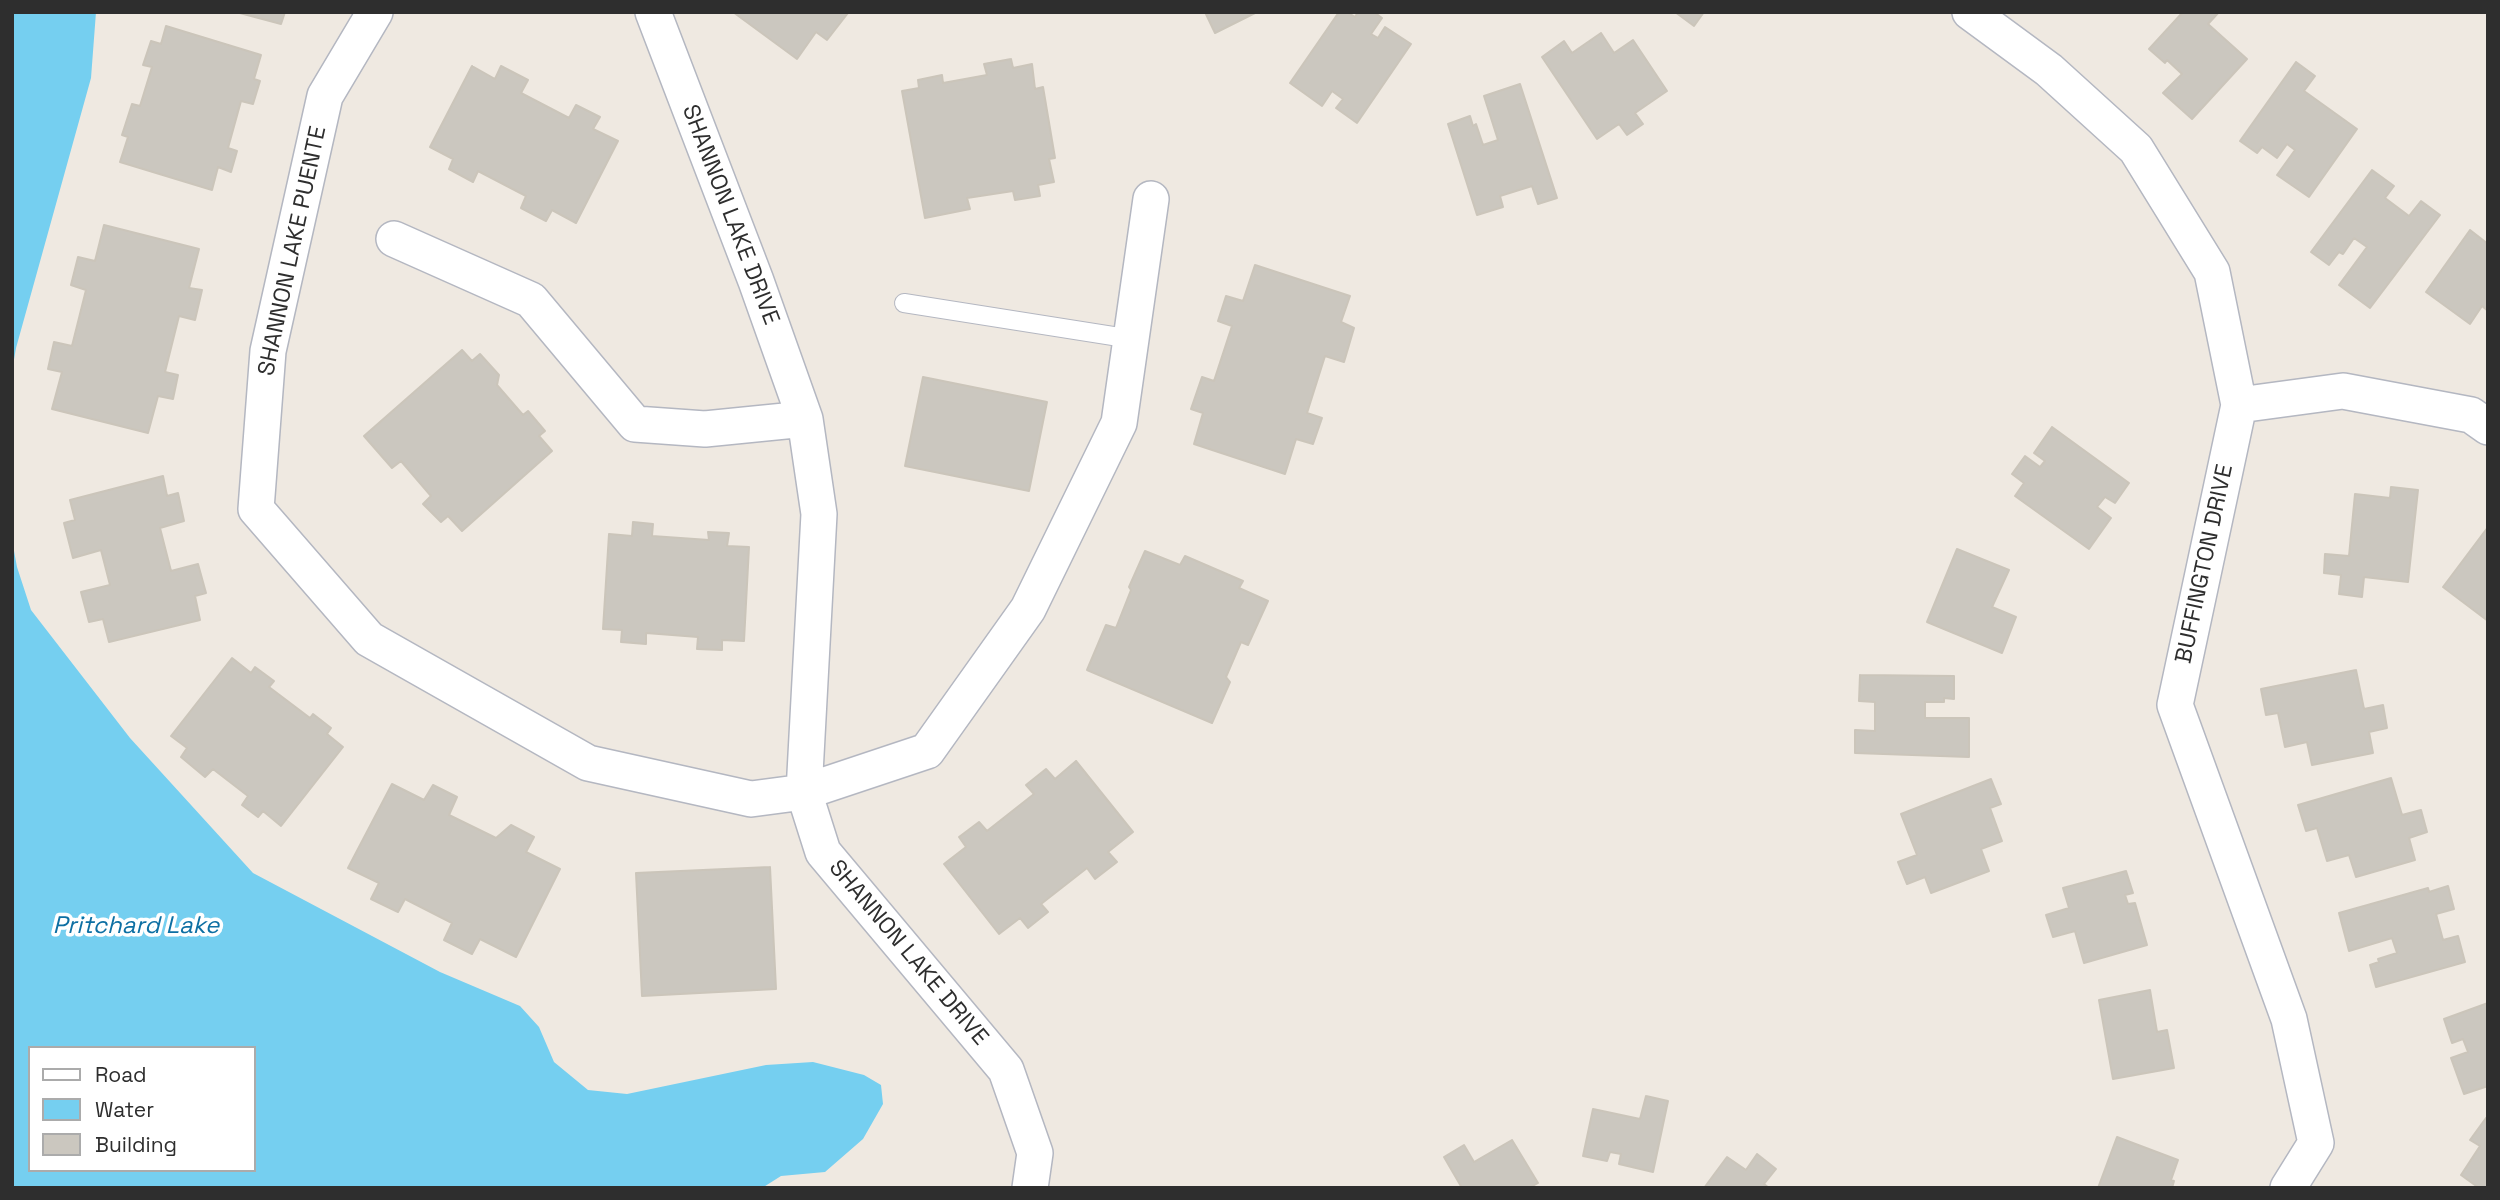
<!DOCTYPE html>
<style>
body{margin:0}
#map{position:relative;width:2500px;height:1200px;overflow:hidden;background:#efe9e1;font-family:"Space Grotesk",sans-serif}
canvas{display:block}
.frame{position:absolute;inset:0;border:14px solid #2e2e2e;pointer-events:none}
.legend{position:absolute;left:28px;top:1046px;width:228px;height:126px;box-sizing:border-box;background:#fff;border:2px solid #ababab;margin:0;padding:9px 12px;list-style:none;font-size:21px;color:#2e2e2e}
.legend li{display:flex;align-items:center;gap:14px;height:35px}
.legend b{width:35px;border:2px solid #ababab}
</style>
<div id="map">
<canvas width="2500" height="1200"></canvas>
<div class="frame"></div>
<ul class="legend">
<li><b style="height:9px;background:#fff"></b>Road</li>
<li><b style="height:19px;background:#75cff0"></b>Water</li>
<li><b style="height:19px;background:#cbc7bf"></b>Building</li>
</ul>
</div>
<script>
const ctx = document.querySelector('canvas').getContext('2d');
ctx.lineJoin = 'round';
function fillPath(path, color) { ctx.fillStyle = color; ctx.fill(path, 'evenodd'); }
const poly = rows => new Path2D(rows.map(r => 'M' + r).join(''));
function stroke(path, color, width, dash) { ctx.strokeStyle = color; ctx.lineWidth = width; ctx.lineCap = dash ? 'butt' : 'round'; ctx.setLineDash(dash || []); ctx.stroke(path); }
function drawText(font, color, halo, rows, align = 'center') {
  ctx.font = font + ' "Space Grotesk",sans-serif'; ctx.lineWidth = 7; ctx.setLineDash([]); ctx.textBaseline = 'middle'; ctx.strokeStyle = halo; ctx.fillStyle = color; for (const [text, x, y, turn = 0] of rows) {
    ctx.save(); ctx.translate(x, y); ctx.rotate((+turn || 0) * Math.PI / 180); ctx.textAlign = isNaN(turn) ? turn : align; if (halo) ctx.strokeText(text, 0, 0); ctx.fillText(text, 0, 0); ctx.restore();
  }
}
fillPath(poly([
 [12,12,96,12,91,78,16,348,12,371],
 [12,540,17,567,31,610,130,738,253,873,440,972,520,1006,539,1027,554,1062,588,1090,627,1094,766,1065,813,1062,864,1075,881,1085,883,1104,863,1139,825,1172,781,1176,762,1188,12,1188],
 [30,1048,254,1048,254,1170,30,1170]
]), '#75cff0');
const building = poly([
 [236,12,285,12,281,24,236,12],
 [733,12,848,12,848,13,827,40,816,32,797,59,733,12],
 [1205,12,1257,12,1215,33,1205,12],
 [1339,12,1347,12,1355,17,1358,12,1374,12,1382,18,1371,34,1378,38,1385,27,1411,44,1357,123,1336,108,1343,99,1332,91,1322,106,1290,83,1339,12],
 [1675,12,1704,12,1694,26,1675,12],
 [2183,12,2219,12,2208,24,2247,59,2192,119,2163,93,2182,74,2167,60,2165,63,2149,49,2183,12],
 [166,26,261,55,254,79,260,81,253,104,241,101,228,148,237,151,231,172,218,167,212,190,120,162,128,137,122,135,132,104,140,106,152,67,143,65,151,41,161,44,166,26],
 [1601,33,1614,53,1633,40,1667,91,1635,113,1643,124,1627,135,1619,124,1597,139,1542,57,1564,41,1572,53,1601,33],
 [1011,59,1013,68,1032,64,1035,89,1043,87,1055,158,1049,159,1054,182,1038,185,1040,196,1015,200,1013,191,967,198,970,209,925,218,902,91,919,88,918,80,942,75,943,83,987,75,984,64,1011,59],
 [2296,62,2315,76,2304,91,2357,129,2309,197,2277,175,2295,150,2287,144,2277,158,2262,147,2257,153,2240,141,2296,62],
 [472,66,495,79,501,66,528,80,521,93,569,118,576,105,600,117,593,129,618,141,576,223,552,210,546,221,521,208,526,196,478,171,473,182,449,169,453,159,430,147,472,66],
 [1520,84,1557,198,1538,204,1532,186,1500,196,1503,207,1477,215,1448,124,1470,116,1473,126,1476,124,1483,145,1498,140,1484,96,1520,84],
 [2372,170,2394,186,2385,198,2409,216,2421,201,2440,215,2370,308,2339,285,2367,247,2354,238,2343,254,2339,252,2329,265,2311,252,2372,170],
 [104,225,199,249,189,288,202,290,195,320,179,316,165,372,178,375,173,399,158,396,148,433,52,409,62,372,48,369,54,342,72,346,86,290,71,285,78,257,95,261,104,225],
 [2470,230,2488,244,2488,311,2482,306,2470,324,2426,292,2470,230],
 [1255,265,1350,296,1341,322,1354,328,1344,362,1325,356,1307,413,1322,418,1313,444,1296,439,1285,474,1194,444,1203,413,1191,409,1202,377,1214,381,1232,326,1218,321,1226,296,1243,301,1255,265],
 [462,350,472,361,480,354,499,375,497,385,523,415,528,411,545,431,539,436,552,451,462,531,448,516,441,522,423,504,431,496,401,461,392,468,364,436,462,350],
 [923,377,1047,402,1029,491,905,466,923,377],
 [2052,427,2129,483,2115,503,2105,497,2097,507,2111,518,2089,549,2015,496,2024,483,2012,474,2025,456,2040,467,2045,461,2034,453,2052,427],
 [163,476,167,496,178,493,184,521,160,528,171,571,198,564,206,593,195,596,200,620,109,642,103,619,89,622,81,592,110,585,101,550,73,558,64,523,75,520,70,500,163,476],
 [2391,487,2418,490,2408,582,2364,577,2362,597,2339,594,2341,575,2324,573,2325,554,2349,556,2355,494,2390,498,2391,487],
 [633,522,653,524,652,536,709,540,708,532,729,533,727,546,749,547,744,641,722,640,722,650,697,649,698,637,646,633,646,644,621,642,622,630,603,629,609,534,632,536,633,522],
 [2488,527,2488,621,2443,587,2488,527],
 [1957,549,2009,570,1992,607,2016,617,2002,653,1927,622,1957,549],
 [1145,551,1180,565,1185,556,1243,581,1239,588,1268,601,1248,645,1241,642,1226,677,1230,682,1212,723,1087,670,1106,625,1116,628,1131,590,1129,587,1145,551],
 [232,658,251,673,255,667,274,681,269,687,310,718,313,714,331,728,327,734,343,747,281,826,263,811,258,817,242,805,248,796,213,769,205,777,181,757,187,748,171,736,232,658],
 [2356,670,2364,709,2383,705,2387,728,2369,732,2373,753,2312,765,2307,742,2285,747,2278,713,2266,715,2261,689,2356,670],
 [1860,675,1954,676,1954,699,1944,698,1944,702,1925,702,1925,718,1969,718,1969,757,1855,753,1855,730,1875,731,1875,702,1859,701,1860,675],
 [1076,761,1133,832,1108,852,1117,862,1095,879,1087,868,1041,904,1048,912,1028,928,1020,918,999,934,944,864,966,847,959,837,979,822,987,831,1034,794,1026,785,1046,769,1055,779,1076,761],
 [2391,778,2402,815,2421,810,2427,832,2409,838,2415,860,2356,877,2349,855,2327,861,2317,828,2306,831,2298,805,2391,778],
 [1991,779,2001,804,1990,808,2002,841,1981,849,1989,871,1931,893,1925,877,1907,884,1898,862,1917,855,1901,814,1991,779],
 [392,784,424,800,433,785,457,797,449,815,496,838,511,825,534,837,526,852,560,869,516,957,480,939,472,954,444,940,452,923,405,899,398,912,371,899,379,883,348,868,392,784],
 [770,867,776,989,642,996,636,873,770,867],
 [2126,871,2133,893,2125,895,2128,904,2135,903,2147,945,2084,963,2075,931,2053,937,2046,915,2069,908,2063,888,2126,871],
 [2448,886,2454,909,2436,914,2443,940,2458,936,2465,962,2376,987,2370,965,2379,962,2378,959,2397,953,2392,938,2349,951,2339,913,2428,888,2429,892,2448,886],
 [2150,990,2157,1032,2167,1030,2174,1068,2113,1079,2099,1000,2150,990],
 [2488,1003,2488,1086,2464,1094,2451,1058,2468,1052,2463,1039,2452,1043,2444,1019,2488,1003],
 [1646,1096,1668,1101,1653,1172,1619,1164,1621,1154,1610,1152,1607,1161,1583,1156,1593,1109,1640,1119,1646,1096],
 [2486,1118,2488,1119,2488,1188,2479,1188,2461,1175,2480,1146,2470,1140,2486,1118],
 [2117,1137,2178,1160,2171,1180,2174,1181,2172,1188,2098,1188,2117,1137],
 [1512,1140,1538,1183,1529,1188,1462,1188,1444,1157,1464,1145,1474,1162,1512,1140],
 [1757,1154,1776,1169,1764,1184,1769,1188,1704,1188,1727,1157,1746,1170,1757,1154]
]);
fillPath(building, '#cbc7bf');
stroke(building, '#cbc5ba', 2);
const lane = poly([
 [904,303,1132,339]
]);
const street = poly([
 [375,12,325,96,268,351,256,509,369,639,588,763,751,799,804,792,927,751,1028,609,1119,423,1151,199],
 [653,12,756,281,805,419],
 [1970,12,2049,70,2136,149,2212,272,2239,405,2175,705,2289,1019,2316,1143,2288,1188],
 [394,239,531,300,635,424,705,429,805,419,819,514,804,792,823,852,1006,1070,1035,1153,1030,1188],
 [2239,405,2343,391,2471,415,2488,427]
]);
stroke(lane, '#b4b7c1', 20);
stroke(street, '#b4b7c1', 38);
stroke(lane, '#fff', 18);
stroke(street, '#fff', 35);
drawText('23px', '#2e2e2e', '#fff', [
 ["SHANNON LAKE DRIVE",730,215,69],
 ["SHANNON LAKE PUENTE",293,251,-78],
 ["BUFFINGTON DRIVE",2205,564,-78],
 ["SHANNON LAKE DRIVE",908,953,50]
]);
drawText('italic 24px', '#0d6fa3', '#fff', [
 ["Pritchard Lake",136,926]
]);
</script>
